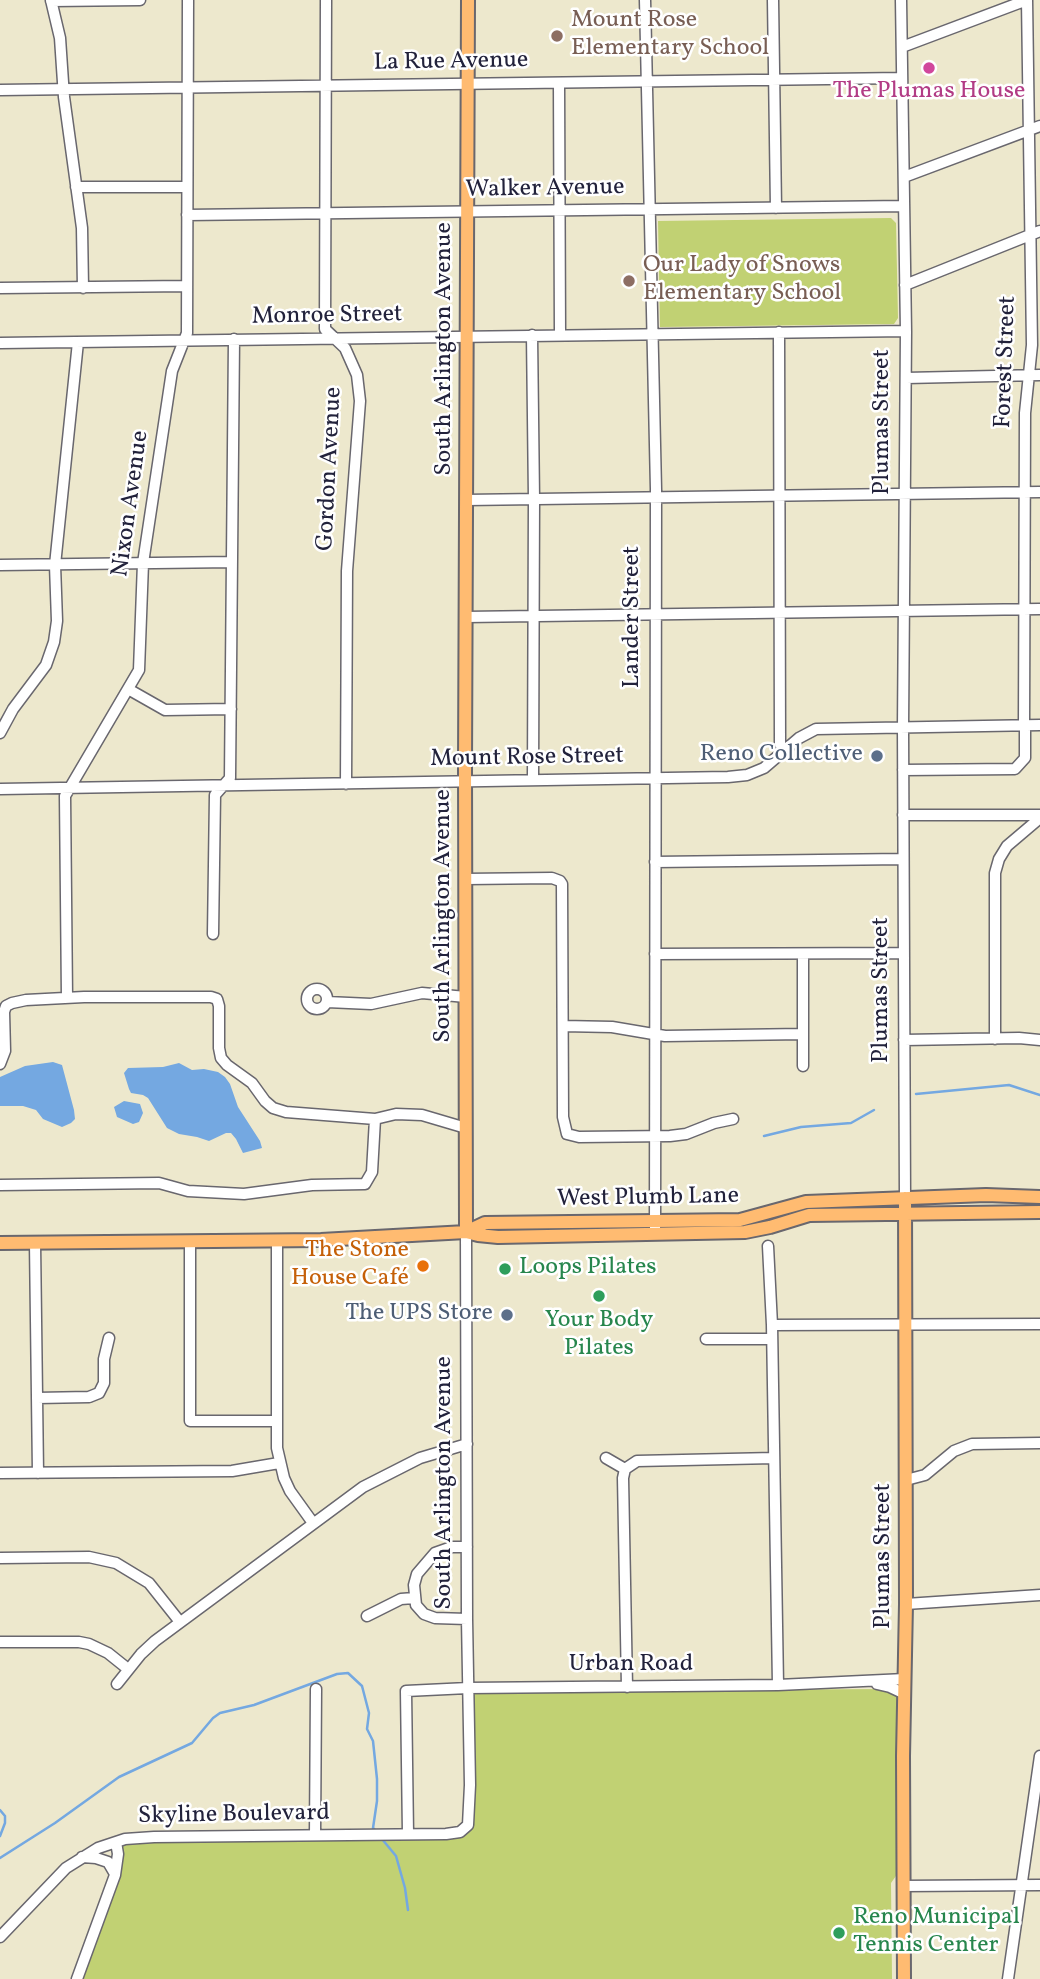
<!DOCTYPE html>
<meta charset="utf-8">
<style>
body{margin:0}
canvas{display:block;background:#ede8cd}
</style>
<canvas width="1040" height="1979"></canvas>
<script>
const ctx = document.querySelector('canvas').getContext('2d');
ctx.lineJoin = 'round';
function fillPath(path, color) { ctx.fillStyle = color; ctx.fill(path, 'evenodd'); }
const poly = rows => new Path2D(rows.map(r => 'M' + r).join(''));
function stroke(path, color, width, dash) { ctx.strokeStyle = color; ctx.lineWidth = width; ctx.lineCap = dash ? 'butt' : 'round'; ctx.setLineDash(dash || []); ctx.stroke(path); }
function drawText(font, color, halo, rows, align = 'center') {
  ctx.font = font + ' Vollkorn,serif'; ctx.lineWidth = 5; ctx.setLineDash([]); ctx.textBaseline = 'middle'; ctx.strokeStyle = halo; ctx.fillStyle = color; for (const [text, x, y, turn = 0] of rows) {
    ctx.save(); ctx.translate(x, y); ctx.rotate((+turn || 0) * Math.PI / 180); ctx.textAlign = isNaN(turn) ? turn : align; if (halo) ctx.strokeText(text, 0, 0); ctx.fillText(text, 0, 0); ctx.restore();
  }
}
fillPath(poly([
 [891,218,896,223,898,318,894,324,660,327,658,221],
 [898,1689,898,1873,891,1883,892,1979,81,1979,121,1846,139,1842,468,1830,473,1821,472,1691]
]), '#c1d173');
fillPath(poly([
 [53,1062,62,1065,74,1110,75,1119,71,1123,62,1127,43,1119,36,1110,23,1106,0,1106,0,1077,25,1066],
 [179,1063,192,1070,204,1069,218,1072,225,1077,230,1084,238,1107,260,1141,262,1148,243,1153,236,1139,231,1133,226,1133,209,1141,197,1137,179,1134,167,1128,148,1098,143,1095,131,1093,129,1089,124,1073,128,1068,163,1067],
 [124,1101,140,1104,143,1113,139,1122,133,1124,117,1117,114,1107]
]), '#74a8e1');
stroke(poly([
 [916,1094,1009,1085,1040,1095],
 [764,1136,801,1127,851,1123,874,1110],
 [0,1810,5,1816,5,1823,0,1836],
 [382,1839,396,1856,405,1888,408,1910],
 [0,1858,55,1823,119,1777,192,1743,213,1718,220,1713,254,1705,337,1674,348,1673,362,1686,369,1713,367,1729,373,1741,377,1779,377,1801,373,1828,376,1831]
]), '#74a8e1', 2.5);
const minor = poly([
 [51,0,60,38,64,97,82,228,83,288],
 [326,0,325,329,345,348,357,375,360,401,347,571,346,784],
 [645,0,656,489,655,1228],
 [773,0,776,208],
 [901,0,906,331,903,727,905,1198],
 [51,1,140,0],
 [902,47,1027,0],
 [559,83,560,335],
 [0,90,902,78],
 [904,177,1040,126],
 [76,187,187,187],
 [187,215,904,206],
 [905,285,1040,231],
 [0,288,187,286],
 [779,332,780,744,785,751],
 [532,335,534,499,533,780],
 [0,343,906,331],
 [906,378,1040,375],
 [466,500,1040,492],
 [0,565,232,562],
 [466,617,1040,609],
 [128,689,165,710,231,709],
 [1024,726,1025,413,1032,345,1027,0],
 [0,733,13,709,46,665,54,642,57,621,55,565,78,342],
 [903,770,1015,769,1025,758,1025,725],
 [0,789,728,777,747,775,764,768,799,738,816,729,1040,725],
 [903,815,1040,815],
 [655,862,903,859],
 [466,879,552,878,560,881,562,884,563,1117,567,1134,579,1137,670,1136,686,1134,714,1123,733,1119],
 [213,934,215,795,230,778,234,339],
 [655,954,903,953],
 '307 999a10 10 0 1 1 20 0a10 10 0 1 1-20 0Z',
 [67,998,65,796,139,670,143,563,172,371,187,333,188,0],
 [327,1002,371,1004,422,993,466,997],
 [563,1026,612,1027,665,1036,803,1034],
 [995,1039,995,873,999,859,1007,846,1040,818],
 [904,1040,1019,1038,1040,1040],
 [0,1064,5,1051,4,1012,6,1006,12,1003,26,1000,84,997,211,997,217,999,219,1006,219,1048,221,1058,227,1065,252,1083,265,1101,273,1108,286,1112,375,1119,396,1114,422,1115,466,1128],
 [803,1066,803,954],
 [0,1185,159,1183,188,1191,244,1194,312,1185,365,1184,372,1172,375,1119],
 [277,1240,277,1448,284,1478,290,1491,313,1523],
 [190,1241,190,1421,277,1421],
 [35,1243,38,1473],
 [768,1246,772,1325,778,1685],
 [772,1325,1040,1324],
 [706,1339,772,1339],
 [37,1398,89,1397,99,1393,104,1383,104,1359,109,1338],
 [606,1458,625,1469],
 [625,1469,623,1478,627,1687],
 [625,1469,637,1461,774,1458],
 [0,1473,232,1471,279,1463],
 [906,1480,925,1475,954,1451,972,1444,1040,1443],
 [467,1547,452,1547,435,1553,417,1574,414,1585,416,1605,424,1614,435,1618,467,1619],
 [0,1558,89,1557,116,1563,149,1583,180,1622],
 [906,1604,1040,1595],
 [367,1616,401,1599,414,1598],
 [0,1642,79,1642,89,1644,108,1653,128,1669],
 [117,1684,141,1654,155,1641,363,1487,420,1458,467,1444],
 [877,1684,890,1687,905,1694],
 [408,1834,406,1691,468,1688,778,1685,905,1679],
 [315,1835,316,1689],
 [82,1857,96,1858,108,1862,115,1874],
 [903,1886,1040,1885],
 [0,1937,66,1868,98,1848,125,1839,154,1837,446,1834,460,1832,468,1825,470,1785,467,1619,466,1232],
 [77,1979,115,1875,118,1854,116,1842],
 [1008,1979,1040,1756]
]);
const major = poly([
 [466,1232,465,767,468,0],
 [466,1232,485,1223,740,1220,806,1202,986,1195,1040,1197],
 [0,1243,321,1240,466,1232,478,1235,498,1237,745,1232,770,1227,809,1215,1040,1212],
 [904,1979,903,1756,906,1604,905,1198]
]);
stroke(minor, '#69676e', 13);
stroke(major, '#69676e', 16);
stroke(minor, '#fff', 10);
stroke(major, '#ffbb71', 12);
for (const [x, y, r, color] of [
 [557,36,7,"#8d6e63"],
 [929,68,7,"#d1479c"],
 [629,281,7,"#8d6e63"],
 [877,756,7,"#5c6f8a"],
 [423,1266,7,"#e8710a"],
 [505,1269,7,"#2e9e5b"],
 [599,1296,7,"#2e9e5b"],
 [507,1315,7,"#5c6f8a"],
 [839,1933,7,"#2e9e5b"]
]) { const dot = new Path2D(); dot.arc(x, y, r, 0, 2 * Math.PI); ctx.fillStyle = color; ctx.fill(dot); stroke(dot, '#fff', 2.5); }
drawText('24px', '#785e54', '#fff', [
 ["Mount Rose",571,22],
 ["Elementary School",571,50],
 ["Our Lady of Snows",643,267],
 ["Elementary School",643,295]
], 'left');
drawText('24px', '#22223b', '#fff', [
 ["La Rue Avenue",451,63,-1],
 ["Walker Avenue",545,190,-1],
 ["Monroe Street",327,317,-1],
 ["South Arlington Avenue",446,349,-90],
 ["Forest Street",1007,362,-88],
 ["Plumas Street",884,422,-90],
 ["Gordon Avenue",331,469,-87],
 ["Nixon Avenue",132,504,-82],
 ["Lander Street",634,617,-90],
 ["Mount Rose Street",527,759,-1],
 ["South Arlington Avenue",445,916,-90],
 ["Plumas Street",883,990,-90],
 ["West Plumb Lane",648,1199,-1],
 ["South Arlington Avenue",446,1483,-90],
 ["Plumas Street",885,1556,-90],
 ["Urban Road",631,1666],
 ["Skyline Boulevard",234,1816,-1]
]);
drawText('24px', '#b23c85', '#fff', [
 ["The Plumas House",929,93]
]);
drawText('24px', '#4e5e75', '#fff', [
 ["Reno Collective",863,756],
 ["The UPS Store",493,1315]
], 'right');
drawText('24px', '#c56008', '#fff', [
 ["The Stone",409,1252],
 ["House Café",409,1280]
], 'right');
drawText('24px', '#27864d', '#fff', [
 ["Loops Pilates",519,1269],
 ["Your Body",599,1322,"center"],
 ["Pilates",599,1350,"center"],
 ["Reno Municipal",853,1919],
 ["Tennis Center",853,1947]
], 'left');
</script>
